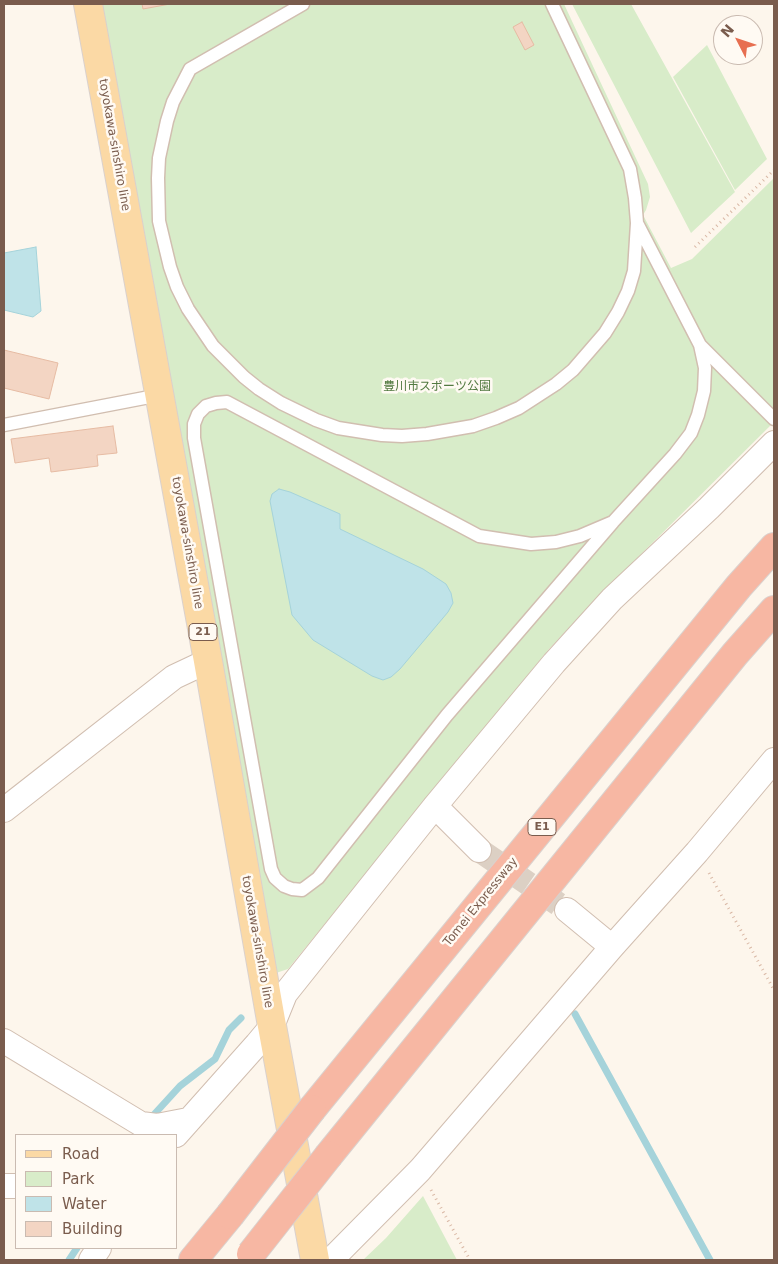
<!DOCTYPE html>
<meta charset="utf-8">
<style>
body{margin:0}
#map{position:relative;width:778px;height:1264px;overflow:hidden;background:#fdf6ec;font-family:"DejaVu Sans",sans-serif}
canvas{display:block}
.frame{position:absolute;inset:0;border:5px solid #7a5c4d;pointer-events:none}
.legend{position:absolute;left:15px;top:1134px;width:162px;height:115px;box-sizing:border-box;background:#fffaf3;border:1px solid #cabbb1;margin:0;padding:6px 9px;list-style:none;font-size:15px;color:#7a5c4d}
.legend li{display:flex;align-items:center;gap:10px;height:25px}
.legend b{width:25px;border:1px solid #cabbb1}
.north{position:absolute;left:713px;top:15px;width:50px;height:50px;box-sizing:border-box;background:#fffaf3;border:1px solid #cabbb1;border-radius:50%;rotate:311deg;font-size:14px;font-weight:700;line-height:20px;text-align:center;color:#7a5c4d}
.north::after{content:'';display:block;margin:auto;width:18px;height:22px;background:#e76f51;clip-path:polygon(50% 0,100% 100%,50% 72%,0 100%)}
</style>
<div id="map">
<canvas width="778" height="1264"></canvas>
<div class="frame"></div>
<ul class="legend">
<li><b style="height:6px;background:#fbd9a5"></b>Road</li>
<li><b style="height:14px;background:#d8ecc9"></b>Park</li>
<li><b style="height:14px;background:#bfe3e8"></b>Water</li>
<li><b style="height:14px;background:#f3d5c3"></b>Building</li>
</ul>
<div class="north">N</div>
</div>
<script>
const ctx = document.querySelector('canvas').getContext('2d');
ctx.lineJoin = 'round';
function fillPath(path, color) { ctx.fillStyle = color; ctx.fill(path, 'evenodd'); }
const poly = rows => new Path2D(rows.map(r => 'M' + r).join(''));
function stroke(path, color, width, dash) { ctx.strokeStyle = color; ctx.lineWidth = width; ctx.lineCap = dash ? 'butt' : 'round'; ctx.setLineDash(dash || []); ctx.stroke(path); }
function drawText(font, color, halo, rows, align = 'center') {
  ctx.font = font + ' "DejaVu Sans","Noto Sans JP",sans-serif'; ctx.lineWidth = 5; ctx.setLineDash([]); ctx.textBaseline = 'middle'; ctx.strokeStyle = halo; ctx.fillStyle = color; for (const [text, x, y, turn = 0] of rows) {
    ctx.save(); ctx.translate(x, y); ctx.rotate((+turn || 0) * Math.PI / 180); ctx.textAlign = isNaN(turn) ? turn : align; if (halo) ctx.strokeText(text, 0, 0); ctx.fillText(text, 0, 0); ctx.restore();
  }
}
fillPath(poly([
 [102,4,564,4,648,184,650,197,646,210,643,215,671,268,692,259,774,178,774,422,596,599,549,649,288,969,276,973],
 [572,4,631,4,735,192,691,233],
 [707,45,767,159,735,190,673,77],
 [423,1196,457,1260,363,1260,386,1238]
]), '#d8ecc9');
const water = poly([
 [36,247,41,311,33,317,4,310,4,253,36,247],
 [279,489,290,492,340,514,340,529,423,569,446,584,451,593,453,603,448,612,400,669,391,677,383,680,372,676,313,640,292,615,270,501,272,494,279,489]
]);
fillPath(water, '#bfe3e8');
stroke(water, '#a5d3da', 1);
stroke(poly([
 [575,1014,710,1260],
 [149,1120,180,1086,215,1059,229,1030,241,1018],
 [69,1260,77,1248]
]), '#a5d3da', 7);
const building = poly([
 [142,4,170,4,143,9,142,4],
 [522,22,534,45,525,50,513,27,522,22],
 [4,350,58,363,49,399,4,388,4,350],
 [113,426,117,453,97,455,98,466,51,472,49,458,15,463,11,439,113,426]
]);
fillPath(building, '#f3d5c3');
stroke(building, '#e6bba3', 1);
stroke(poly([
 [479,850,567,910]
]), '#dcd0c4', 24, [24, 12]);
const service = poly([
 [303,4,190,69,173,102,167,121,159,158,158,178,159,221,170,267,177,287,188,309,213,346,244,377,259,389,281,403,316,420,338,428,382,435,402,436,427,434,473,426,496,418,519,408,556,384,573,370,605,333,618,312,628,291,634,271,637,223],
 [552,4,630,169,635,198,637,223,700,345,774,419],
 [4,425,160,395],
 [613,522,580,536,556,542,531,544,479,536,227,402,216,403,206,406,198,414,194,424,194,438,271,869,275,878,284,886,292,889,302,890,318,878,447,715,613,522,675,454,691,433,698,415,704,391,705,368,700,345]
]);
const minor = poly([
 [435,806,479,850],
 [4,810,174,677,208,661],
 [567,910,612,947],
 [4,1041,141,1124,157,1126,188,1120],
 [176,1135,257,1044,272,1026,285,994,435,806,554,663,612,599,709,508,774,443],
 [4,1186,16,1186],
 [91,1260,99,1248],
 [331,1260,420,1170,612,947,697,852,774,760]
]);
const primary = poly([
 [88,4,208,661,272,1026,315,1260]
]);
const motorway = poly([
 [312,1109,739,586,774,547],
 [329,1155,735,654,774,610],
 [193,1260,230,1215]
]);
stroke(service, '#d1beb0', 15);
stroke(minor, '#d1beb0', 26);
stroke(primary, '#dad1cd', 30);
stroke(motorway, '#dad1cd', 30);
stroke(poly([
 [695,247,774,170],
 [709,873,774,990],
 [431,1190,470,1260]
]), '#d9b8a5', 3, [1, 4]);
stroke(service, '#fff', 12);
stroke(minor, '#fff', 24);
stroke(primary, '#fbd9a5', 28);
stroke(motorway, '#f7b7a3', 28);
const motorwayBridge = poly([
 [230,1215,312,1109],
 [251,1254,329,1155]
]);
stroke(motorwayBridge, '#dad1cd', 30, []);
stroke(motorwayBridge, '#f7b7a3', 28);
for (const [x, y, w] of [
 [203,632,28],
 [542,827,28]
]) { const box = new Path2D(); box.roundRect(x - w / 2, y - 8.5, w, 17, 4); ctx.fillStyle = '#fffaf3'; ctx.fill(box); stroke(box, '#7a5c4d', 1); }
drawText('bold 11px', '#7a5c4d', null, [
 ["21",203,632],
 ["E1",542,827]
]);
drawText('12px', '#7a5c4d', '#fffaf3', [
 ["toyokawa-sinshiro line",114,145,80],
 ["toyokawa-sinshiro line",187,543,80],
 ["Tomei Expressway",481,902,-51],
 ["toyokawa-sinshiro line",257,942,80]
]);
drawText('12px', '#537a41', '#fffaf3', [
 ["豊川市スポーツ公園",437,387]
]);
</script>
